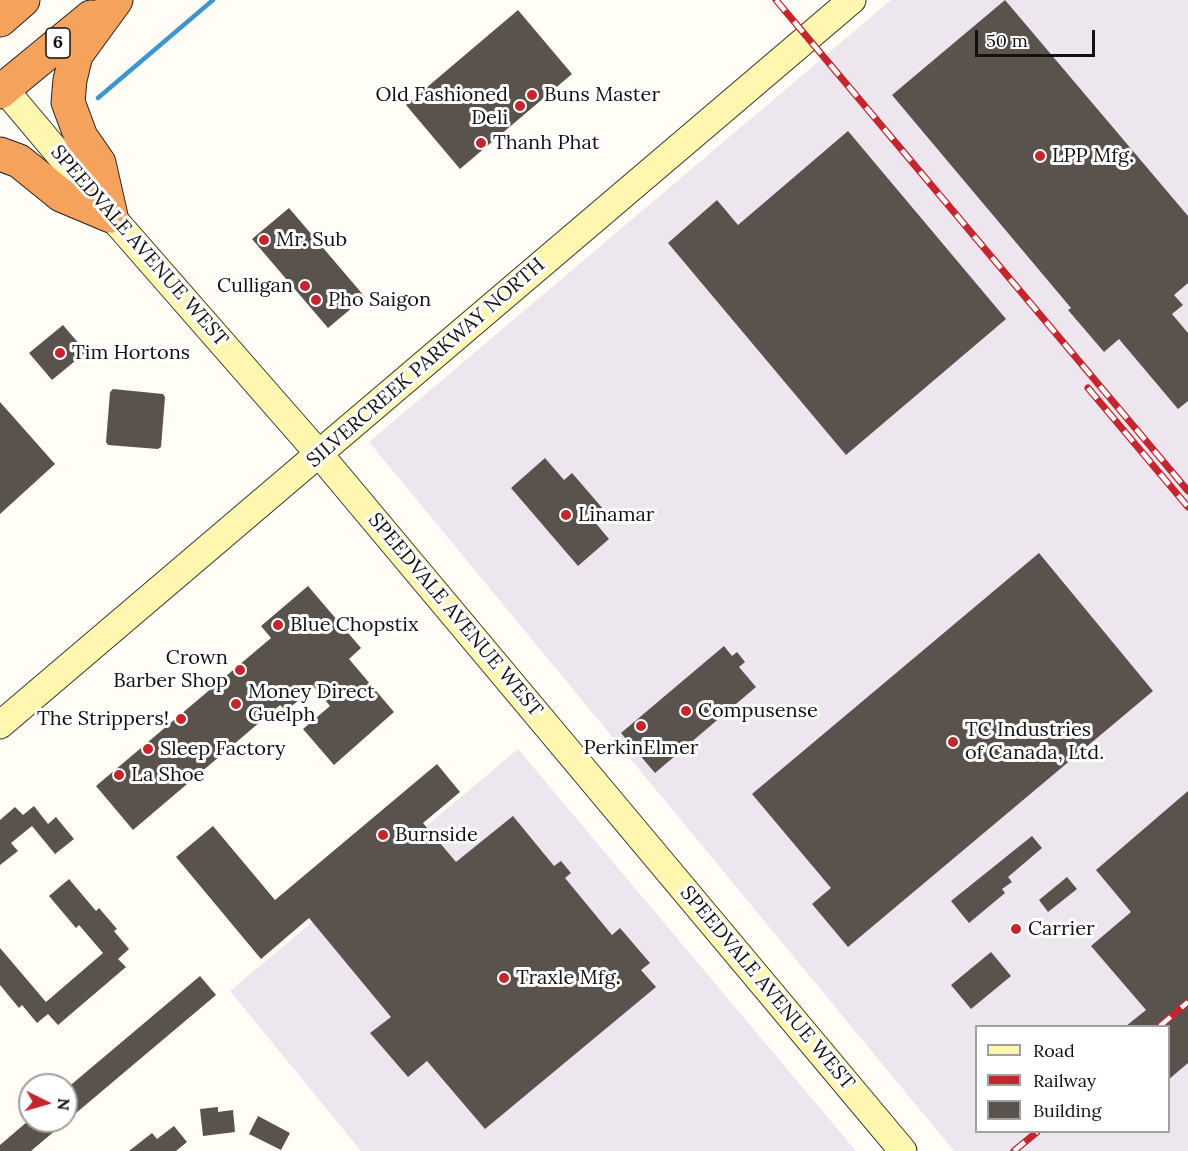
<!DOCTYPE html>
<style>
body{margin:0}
#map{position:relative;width:1188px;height:1151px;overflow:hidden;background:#fffdf5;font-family:Lora,serif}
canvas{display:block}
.legend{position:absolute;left:975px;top:1025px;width:195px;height:108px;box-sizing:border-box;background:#fff;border:2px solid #a0a0a0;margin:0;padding:8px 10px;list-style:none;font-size:18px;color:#111}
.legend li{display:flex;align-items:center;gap:12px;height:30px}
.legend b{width:30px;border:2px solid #a0a0a0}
.north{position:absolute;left:18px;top:1073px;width:60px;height:60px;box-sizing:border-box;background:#fff;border:2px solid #a0a0a0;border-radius:50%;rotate:95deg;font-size:16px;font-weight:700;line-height:24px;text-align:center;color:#111}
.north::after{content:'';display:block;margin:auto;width:21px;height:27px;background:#c4262e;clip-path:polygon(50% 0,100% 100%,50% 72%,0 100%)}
.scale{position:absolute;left:975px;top:30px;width:120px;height:27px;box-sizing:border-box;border:3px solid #111;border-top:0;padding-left:8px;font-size:18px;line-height:21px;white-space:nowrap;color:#111;-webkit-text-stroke:4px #fff;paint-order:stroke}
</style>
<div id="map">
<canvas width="1188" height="1151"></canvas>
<ul class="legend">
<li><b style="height:8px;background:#fff6b0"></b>Road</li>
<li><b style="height:8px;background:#c4262e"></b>Railway</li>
<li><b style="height:16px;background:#5a524d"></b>Building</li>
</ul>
<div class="north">N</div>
<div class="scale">50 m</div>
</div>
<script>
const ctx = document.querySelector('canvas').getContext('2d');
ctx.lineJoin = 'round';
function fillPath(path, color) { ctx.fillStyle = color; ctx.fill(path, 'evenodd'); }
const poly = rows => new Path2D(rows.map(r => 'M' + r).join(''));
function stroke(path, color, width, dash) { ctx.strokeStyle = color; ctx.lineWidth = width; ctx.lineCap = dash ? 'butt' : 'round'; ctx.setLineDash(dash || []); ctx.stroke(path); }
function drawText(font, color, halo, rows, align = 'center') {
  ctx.font = font + ' Lora,serif'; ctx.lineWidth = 6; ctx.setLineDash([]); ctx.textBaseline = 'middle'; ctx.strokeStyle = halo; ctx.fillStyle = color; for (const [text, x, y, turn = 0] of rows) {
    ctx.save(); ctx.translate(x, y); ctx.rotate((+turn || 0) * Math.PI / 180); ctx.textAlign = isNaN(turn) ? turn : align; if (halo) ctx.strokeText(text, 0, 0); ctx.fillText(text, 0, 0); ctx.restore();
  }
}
fillPath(poly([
 [891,0,1188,0,1188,1151,954,1151,369,442],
 [976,1026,1168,1026,1168,1132,976,1132],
 [518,749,856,1151,361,1151,230,991]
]), '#eee6ef');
stroke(poly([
 [98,98,213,0]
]), '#3f96cf', 4.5);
fillPath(poly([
 [1005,0,1188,216,1188,283,1174,295,1183,305,1172,314,1188,333,1188,401,1178,409,1119,339,1104,352,1068,310,1071,308,892,95],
 [518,10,572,74,460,169,406,105],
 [848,131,1006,319,846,455,668,243,717,200,738,225],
 [289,208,365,297,328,328,252,239],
 [63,325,86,352,52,380,29,353],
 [113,389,163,394,165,397,161,447,158,449,108,445,106,442,110,392],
 [0,402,55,464,0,514],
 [545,458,564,480,572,473,604,510,593,520,609,539,578,566,511,488],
 [1039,553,1153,691,848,947,812,904,831,888,752,794],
 [308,586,361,648,349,659,394,712,334,765,303,729,330,706,314,687,286,711,280,705,133,830,96,786,271,638,261,626],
 [724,646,732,656,737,652,745,662,739,667,756,687,655,773,621,733],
 [437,764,460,792,423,823,456,862,513,816,554,866,561,861,571,873,565,878,612,935,620,928,650,963,641,970,656,987,485,1129,427,1061,408,1077,370,1033,391,1017,309,918,261,959,176,857,213,826,275,900],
 [1188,791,1188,1063,1168,1080,1168,1026,1126,1026,1146,1010,1091,946,1131,912,1096,870],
 [34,806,48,824,56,817,74,839,55,854,32,826,11,843,18,851,0,865,0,820,15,807,23,815],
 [1032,836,1042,848,1008,877,1012,882,1002,889,1005,893,969,923,951,901],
 [1067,877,1077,889,1048,912,1039,900],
 [69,879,96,911,99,908,117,929,114,931,129,949,118,959,126,967,58,1025,48,1014,37,1023,22,1005,19,1008,0,985,0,948,46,1002,103,953,79,925,76,928,49,896],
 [991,952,1011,976,971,1009,951,985],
 [200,976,216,995,31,1151,0,1151,0,1145,28,1121,66,1121,66,1089],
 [218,1107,218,1112,233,1110,235,1132,203,1136,200,1109],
 [258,1116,290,1133,281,1150,249,1134],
 [174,1126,187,1142,176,1151,129,1151,152,1133,157,1139]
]), '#5a524d');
const secondary = poly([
 [0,84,111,216,320,455,903,1151],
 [0,725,852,0]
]);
const highway = poly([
 [0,20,23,0],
 [0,92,91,17],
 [0,154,19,161,61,195,111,216],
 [111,216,99,163,81,137,68,102,70,80,76,55,116,0]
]);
stroke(secondary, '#333', 29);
stroke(highway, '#222', 35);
stroke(secondary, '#fff6b0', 27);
stroke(highway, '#f5a25d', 33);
const rail = poly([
 [776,0,1188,491],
 [1088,388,1188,507],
 [1160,1026,1188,1002],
 [1014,1151,1037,1132]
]);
stroke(rail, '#c4262e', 7);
stroke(rail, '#fff', 4.5, [14]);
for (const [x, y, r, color] of [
 [532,95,6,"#c4262e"],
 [520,106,6,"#c4262e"],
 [481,143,6,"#c4262e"],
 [1040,156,6,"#c4262e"],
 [264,240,6,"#c4262e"],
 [305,286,6,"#c4262e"],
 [316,300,6,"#c4262e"],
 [60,353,6,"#c4262e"],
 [566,515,6,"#c4262e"],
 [278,625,6,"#c4262e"],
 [240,670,6,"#c4262e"],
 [236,704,6,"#c4262e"],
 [686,711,6,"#c4262e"],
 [181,719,6,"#c4262e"],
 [641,726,6,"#c4262e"],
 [953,742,6,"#c4262e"],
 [148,749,6,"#c4262e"],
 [119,775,6,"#c4262e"],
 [383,835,6,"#c4262e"],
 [1016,929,6,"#c4262e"],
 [504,978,6,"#c4262e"]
]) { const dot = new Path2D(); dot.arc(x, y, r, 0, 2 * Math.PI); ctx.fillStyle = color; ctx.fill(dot); stroke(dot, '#fff', 2); }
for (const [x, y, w] of [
 [58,43,24]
]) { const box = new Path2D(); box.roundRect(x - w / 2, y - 15, w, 30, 4.5); ctx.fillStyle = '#fff'; ctx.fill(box); stroke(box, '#111', 1.5); }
drawText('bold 18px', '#111', null, [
 ["6",58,43]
]);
drawText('20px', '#111', '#fff', [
 ["Old Fashioned",508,95,"right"],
 ["Deli",508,118,"right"],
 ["Buns Master",544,95],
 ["Thanh Phat",493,143],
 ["LPP Mfg.",1052,156],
 ["Mr. Sub",276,240],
 ["Culligan",293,286,"right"],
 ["Pho Saigon",328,300],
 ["Tim Hortons",72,353],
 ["Linamar",578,515],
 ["Blue Chopstix",290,625],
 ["Crown",228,658,"right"],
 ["Barber Shop",228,681,"right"],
 ["Money Direct",248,692],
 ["Guelph",248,715],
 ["Compusense",698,711],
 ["The Strippers!",169,719,"right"],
 ["TC Industries",965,730],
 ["of Canada, Ltd.",965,753],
 ["PerkinElmer",641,748,"center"],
 ["Sleep Factory",160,749],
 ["La Shoe",131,775],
 ["Burnside",395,835],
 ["Carrier",1028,929],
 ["Traxle Mfg.",516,978]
], 'left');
drawText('20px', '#111', '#fff', [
 ["SPEEDVALE AVENUE WEST",139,246,49],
 ["SILVERCREEK PARKWAY NORTH",426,363,-41],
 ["SPEEDVALE AVENUE WEST",455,615,50],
 ["SPEEDVALE AVENUE WEST",767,988,50]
]);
</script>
